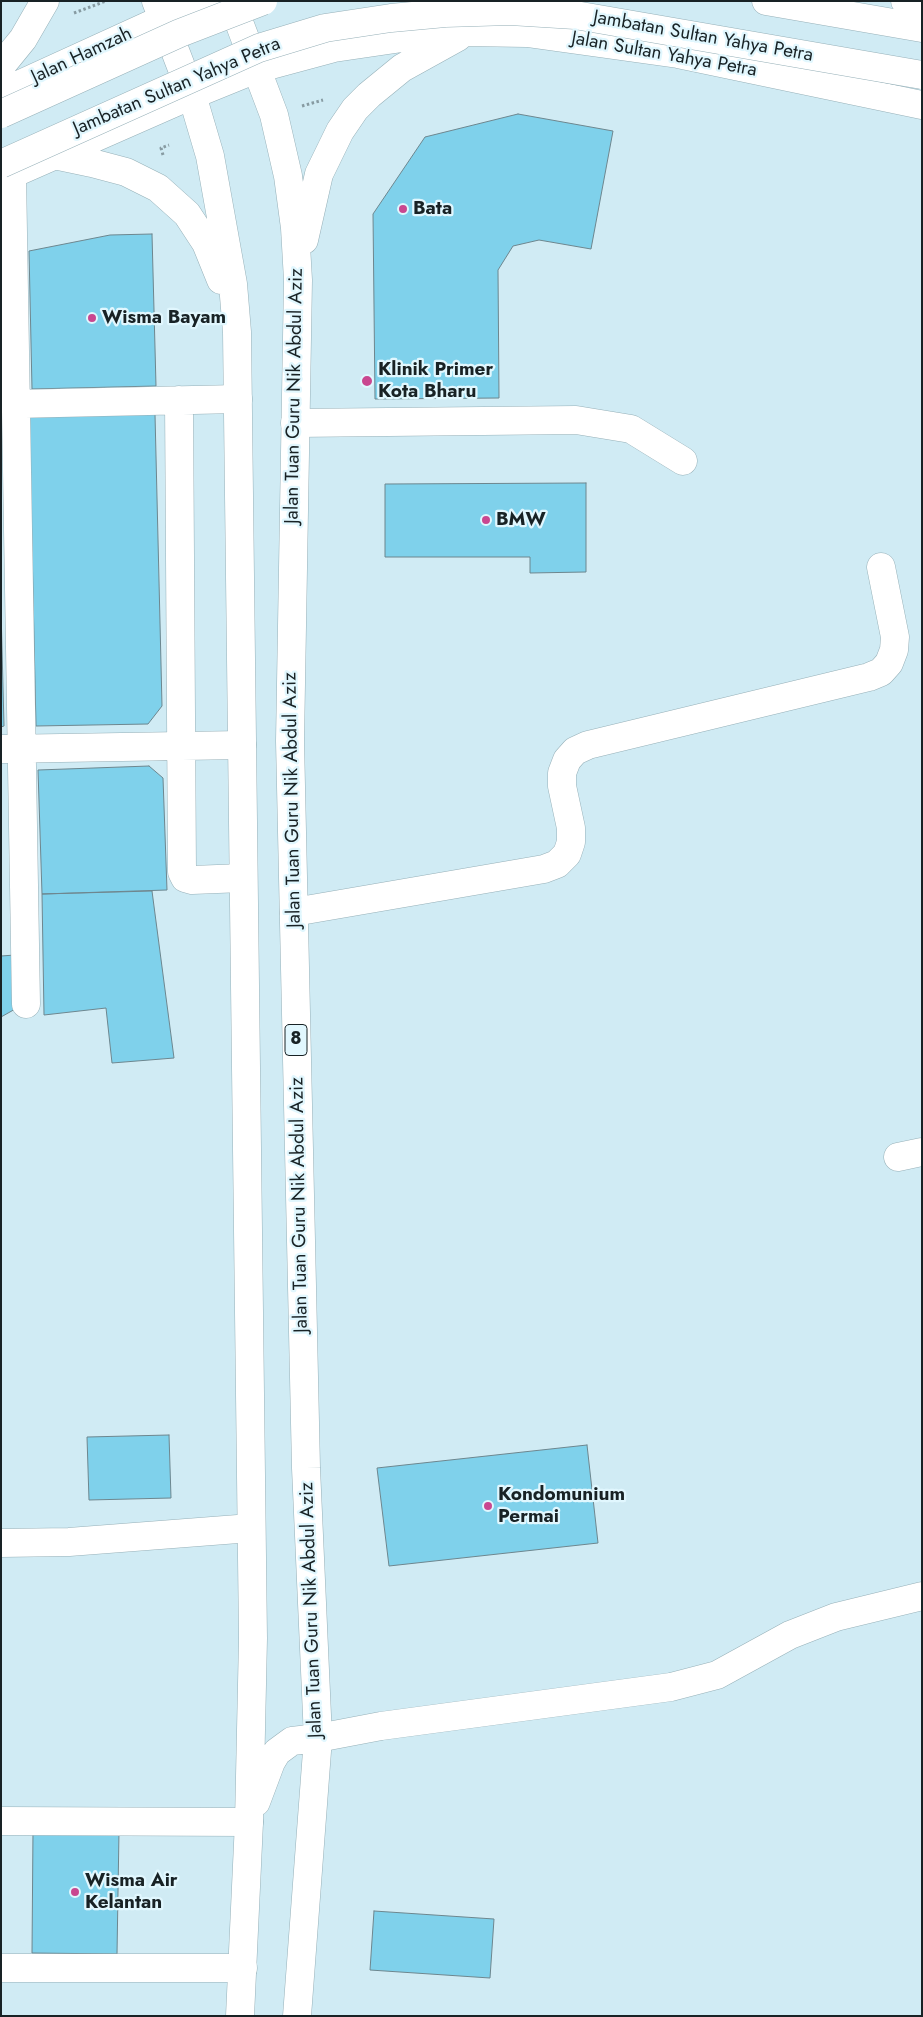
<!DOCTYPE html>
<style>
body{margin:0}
#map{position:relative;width:923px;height:2017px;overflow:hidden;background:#d0ebf4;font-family:Jost,sans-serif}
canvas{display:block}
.frame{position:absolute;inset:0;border:2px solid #182225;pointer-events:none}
</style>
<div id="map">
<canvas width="923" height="2017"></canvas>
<div class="frame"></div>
</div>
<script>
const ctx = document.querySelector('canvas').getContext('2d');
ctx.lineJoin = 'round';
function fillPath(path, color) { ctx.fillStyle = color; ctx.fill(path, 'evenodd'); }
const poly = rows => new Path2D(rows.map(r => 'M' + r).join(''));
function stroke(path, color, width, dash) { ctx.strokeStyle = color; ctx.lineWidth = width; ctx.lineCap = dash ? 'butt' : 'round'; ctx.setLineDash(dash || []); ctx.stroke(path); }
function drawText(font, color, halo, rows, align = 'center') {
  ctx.font = font + ' Jost,sans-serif'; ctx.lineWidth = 4.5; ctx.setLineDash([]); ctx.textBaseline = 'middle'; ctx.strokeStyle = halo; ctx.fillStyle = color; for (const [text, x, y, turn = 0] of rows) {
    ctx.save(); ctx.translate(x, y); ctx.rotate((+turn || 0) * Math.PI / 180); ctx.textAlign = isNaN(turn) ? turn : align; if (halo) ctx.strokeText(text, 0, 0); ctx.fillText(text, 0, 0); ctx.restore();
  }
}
const building = poly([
 [518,114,613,131,591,249,539,240,513,246,498,270,499,398,375,399,373,214,425,137,518,114],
 [152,234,156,386,32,389,29,251,110,235,152,234],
 [155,414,162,706,148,724,36,726,29,417,155,414],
 [586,483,586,572,530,573,530,557,385,557,385,484,586,483],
 [1,609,4,726,1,727,1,609],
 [149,766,163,778,167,890,42,894,38,770,149,766],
 [152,891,174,1058,112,1063,106,1008,44,1015,42,894,152,891],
 [15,955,17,1008,1,1017,1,956,15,955],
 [169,1435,171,1498,89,1500,87,1437,169,1435],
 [587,1445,598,1543,389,1566,377,1468,587,1445],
 [33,1830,119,1831,117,1954,32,1953,33,1830],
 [374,1911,494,1919,490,1978,370,1970,374,1911]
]);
fillPath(building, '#7fd1eb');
stroke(building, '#6d868e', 1);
const minor = poly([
 [12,174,26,1004],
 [179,400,182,872,185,878,192,880,243,878],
 [14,404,238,399],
 [295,423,576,420,631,429,683,461],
 [1,749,242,745],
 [294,912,544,869,557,864,567,854,571,842,571,828,562,786,562,773,567,760,575,751,588,745,869,677,881,672,889,663,894,650,895,637,881,567],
 [898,1157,922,1152],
 [1,1543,69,1542,251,1528],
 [318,1738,381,1726,671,1687,717,1675,790,1635,836,1617,922,1596],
 [1,1821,249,1822],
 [1,1968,243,1968]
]);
const major = poly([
 [156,1,192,95,210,156,233,284,237,332,253,1638,249,1822,240,2016],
 [231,1,274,115,288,176,295,228,298,280,290,741,306,1468,318,1738,297,2016],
 [905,1,922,3],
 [1,66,23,39,45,1],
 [1,93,163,19,210,1],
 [54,155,92,163,126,172,158,188,187,214,206,243,221,280],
 [1,179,192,95,256,69,334,48,402,38,466,32,527,33,678,54,922,105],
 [304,240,319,174,340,131,355,109,369,95,402,68,458,37],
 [256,1802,271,1762,277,1752,292,1741,318,1738]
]);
const highway = poly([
 [766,1,922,28]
]);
stroke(minor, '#96b0b8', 29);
stroke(major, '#96b0b8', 29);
stroke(highway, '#96b0b8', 29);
stroke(poly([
 [74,13,106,1],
 [302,106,323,100],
 [163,155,161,148,169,145]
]), '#879ba2', 3, [2.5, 2.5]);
stroke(minor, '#fff', 28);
stroke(major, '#fff', 28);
stroke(highway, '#fff', 28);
const highwayBridge = poly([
 [1,114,180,33,263,1],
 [1,164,259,48,325,28,391,18,445,13,510,11,575,15,922,75]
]);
stroke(highwayBridge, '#96b0b8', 29, []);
stroke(highwayBridge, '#fff', 28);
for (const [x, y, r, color] of [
 [403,209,5,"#c94790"],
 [92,318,5,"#c94790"],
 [367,381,6,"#c94790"],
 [486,520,5,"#c94790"],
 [488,1506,5,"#c94790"],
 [75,1892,5,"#c94790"]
]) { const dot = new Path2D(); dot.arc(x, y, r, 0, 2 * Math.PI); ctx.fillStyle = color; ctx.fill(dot); stroke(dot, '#e1f7fe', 2); }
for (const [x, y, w] of [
 [296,1040,22]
]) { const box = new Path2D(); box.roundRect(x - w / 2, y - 15.5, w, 31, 4); ctx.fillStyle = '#e1f7fe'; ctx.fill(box); stroke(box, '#182225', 1); }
drawText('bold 18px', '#182225', null, [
 ["8",296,1040]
]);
drawText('19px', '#182225', '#e1f7fe', [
 ["Jambatan Sultan Yahya Petra",703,37,10],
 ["Jalan Sultan Yahya Petra",664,55,10],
 ["Jalan Hamzah",82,56,-25],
 ["Jambatan Sultan Yahya Petra",177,87,-23],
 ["Jalan Tuan Guru Nik Abdul Aziz",295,396,-89],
 ["Jalan Tuan Guru Nik Abdul Aziz",293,800,-91],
 ["Jalan Tuan Guru Nik Abdul Aziz",300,1205,-91],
 ["Jalan Tuan Guru Nik Abdul Aziz",312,1610,-92]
]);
drawText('bold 19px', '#182225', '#e1f7fe', [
 ["Bata",413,209],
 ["Wisma Bayam",102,318],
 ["Klinik Primer",378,370],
 ["Kota Bharu",378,392],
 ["BMW",496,520],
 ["Kondomunium",498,1495],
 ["Permai",498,1517],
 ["Wisma Air",85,1881],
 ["Kelantan",85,1903]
], 'left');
</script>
